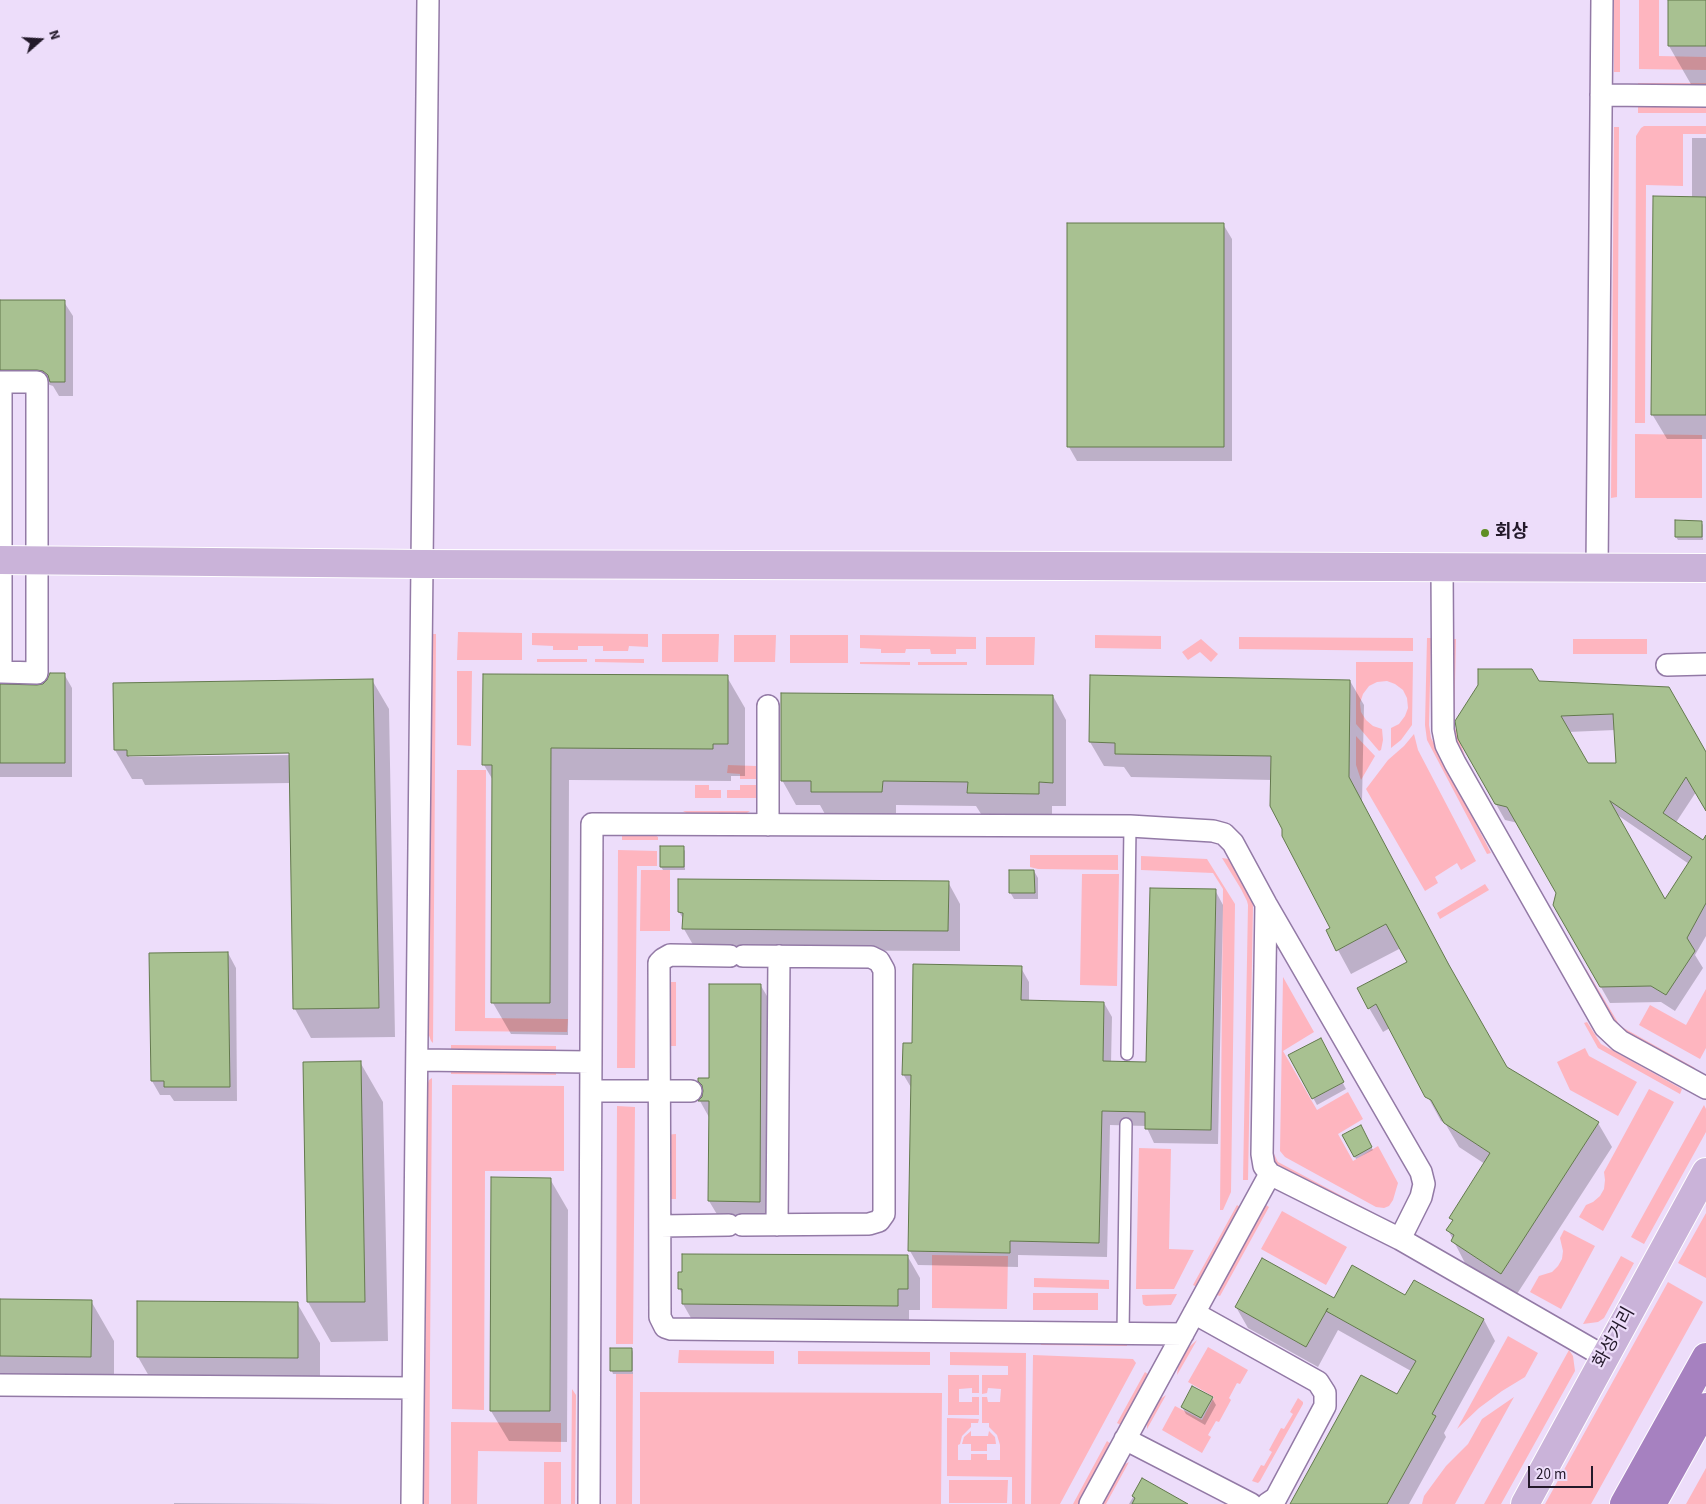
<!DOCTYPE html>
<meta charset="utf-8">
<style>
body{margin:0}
#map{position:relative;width:1706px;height:1504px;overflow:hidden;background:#edddfa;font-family:"Source Sans 3",sans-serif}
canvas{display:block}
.north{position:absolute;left:15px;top:15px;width:50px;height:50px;-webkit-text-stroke:4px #edddfa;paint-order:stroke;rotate:71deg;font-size:14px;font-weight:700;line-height:20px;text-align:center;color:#23192a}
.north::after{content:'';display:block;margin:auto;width:18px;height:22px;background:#23192a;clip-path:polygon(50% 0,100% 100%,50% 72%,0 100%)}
.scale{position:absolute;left:1528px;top:1466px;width:65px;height:22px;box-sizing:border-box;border:2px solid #23192a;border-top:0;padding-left:6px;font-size:15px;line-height:18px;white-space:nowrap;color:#23192a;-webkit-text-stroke:4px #edddfa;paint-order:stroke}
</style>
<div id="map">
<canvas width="1706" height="1504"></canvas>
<div class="north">N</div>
<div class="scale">20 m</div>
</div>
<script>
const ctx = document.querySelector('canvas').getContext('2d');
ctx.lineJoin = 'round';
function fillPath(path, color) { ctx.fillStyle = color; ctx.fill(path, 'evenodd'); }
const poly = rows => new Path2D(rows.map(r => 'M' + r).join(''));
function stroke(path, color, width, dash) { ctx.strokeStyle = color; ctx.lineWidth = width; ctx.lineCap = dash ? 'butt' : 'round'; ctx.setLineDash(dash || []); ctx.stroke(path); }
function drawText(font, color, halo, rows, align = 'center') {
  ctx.font = font + ' "Source Sans 3","Noto Sans KR",sans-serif'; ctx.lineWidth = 4.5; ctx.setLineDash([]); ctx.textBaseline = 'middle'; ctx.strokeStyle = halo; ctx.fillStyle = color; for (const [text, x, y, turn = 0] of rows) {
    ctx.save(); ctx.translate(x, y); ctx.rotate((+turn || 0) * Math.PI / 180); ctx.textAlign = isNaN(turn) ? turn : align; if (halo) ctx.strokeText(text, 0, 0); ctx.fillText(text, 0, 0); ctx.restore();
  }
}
fillPath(poly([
 [1614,0,1620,0,1620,72,1614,72],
 [1639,0,1659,0,1659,56,1706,57,1706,70,1639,69],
 [1638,83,1706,83,1706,87,1638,87],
 [1638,107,1706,107,1706,113,1638,113],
 [1644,126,1706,126,1706,134,1683,134,1683,186,1646,185,1645,423,1635,423,1636,136,1641,128],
 [1614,127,1619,127,1617,497,1611,498],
 [1635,434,1702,435,1702,498,1635,498],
 [458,632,522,633,522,660,457,660],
 [532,633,648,634,648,647,629,646,628,651,603,651,603,646,578,646,578,650,553,650,553,646,532,645],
 [429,634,436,634,433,1043,431,1041,427,1030],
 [662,634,719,634,718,662,662,662],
 [734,635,776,635,775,662,734,662],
 [790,635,848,635,848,663,790,663],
 [860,635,976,637,976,649,956,649,956,654,931,654,930,649,906,649,905,653,881,653,881,649,860,648],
 [1095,635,1161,636,1161,649,1095,648],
 [986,637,1035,637,1034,665,986,665],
 [1239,637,1413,638,1413,651,1239,649],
 [1427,638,1431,638,1429,725,1431,738,1491,853,1487,854,1427,740,1425,725],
 [1201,639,1218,654,1211,662,1200,652,1188,660,1182,652],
 [1452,639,1456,639,1454,725,1466,759,1462,757,1451,730],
 [1573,639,1647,639,1647,654,1573,654],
 [537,659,587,659,587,662,537,662],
 [595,659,644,659,644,663,595,662],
 [860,662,910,662,910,665,860,664],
 [918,662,967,662,967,665,918,665],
 [1356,662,1413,662,1412,725,1401,740,1391,748,1391,728,1399,724,1405,716,1408,708,1407,698,1403,690,1395,684,1387,681,1377,682,1369,686,1363,694,1360,703,1361,712,1366,720,1373,726,1382,729,1383,740,1381,750,1379,751,1356,724],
 [457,671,472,671,471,746,457,745],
 [1414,734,1418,750,1476,861,1461,870,1457,863,1435,877,1438,883,1425,891,1366,789,1388,760,1404,746],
 [1356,736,1375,756,1361,780,1356,765],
 [728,765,756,766,756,779,740,779,740,774,727,773],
 [457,770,486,770,485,1018,568,1019,567,1032,455,1031],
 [695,785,709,785,709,790,721,790,721,798,695,798],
 [740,785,756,785,756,798,727,798,727,790,740,790],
 [683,811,750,811,744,815,690,815],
 [622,835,655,835,658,837,658,840,622,840],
 [618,850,657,851,657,866,637,866,635,1068,617,1068],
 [600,851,604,851,603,1066,600,1063],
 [1030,855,1118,855,1118,870,1038,869,1030,867],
 [1141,856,1207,859,1235,904,1231,1192,1223,1210,1220,1210,1223,889,1213,873,1141,870],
 [1222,858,1229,859,1247,887,1252,899,1253,906,1248,1180,1243,1180,1248,905,1247,901,1241,889],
 [641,870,670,870,670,931,640,931],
 [1082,874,1119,874,1117,986,1080,985],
 [1485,884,1489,890,1440,919,1437,913],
 [1586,969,1620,1026,1695,1068,1693,1071,1617,1029,1583,971],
 [1283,977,1314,1032,1283,1051,1317,1110,1348,1092,1363,1119,1338,1134,1353,1161,1378,1146,1398,1183,1393,1200,1389,1206,1384,1208,1376,1207,1285,1157,1280,1151],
 [665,982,676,982,676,1046,665,1046],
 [1706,989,1706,1048,1700,1059,1639,1025,1650,1005,1686,1025],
 [1587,1022,1601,1044,1682,1089,1680,1094,1598,1048,1584,1023],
 [451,1045,556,1046,556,1052,451,1051],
 [1585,1048,1589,1056,1637,1082,1618,1116,1570,1090,1557,1062],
 [451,1069,556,1070,556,1075,451,1074],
 [432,1078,429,1504,424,1504,427,1086,429,1080],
 [452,1085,564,1086,564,1171,485,1171,484,1410,452,1409],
 [1649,1089,1674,1102,1603,1231,1579,1217,1586,1205,1593,1202,1600,1196,1604,1189,1605,1180,1604,1172],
 [1704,1105,1706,1109,1706,1132,1644,1244,1631,1237],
 [617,1106,635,1107,633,1344,616,1344],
 [676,1134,676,1199,664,1199,664,1135],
 [1139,1148,1171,1149,1169,1249,1194,1250,1174,1289,1136,1289],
 [1272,1150,1278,1162,1374,1213,1373,1216,1275,1164,1270,1154],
 [1237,1205,1240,1207,1197,1287,1193,1285],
 [1266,1205,1269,1207,1220,1296,1217,1295],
 [1282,1211,1347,1247,1326,1285,1261,1249],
 [1706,1213,1706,1278,1678,1263],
 [1564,1230,1595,1246,1561,1309,1530,1292,1539,1276,1552,1272,1558,1266,1562,1259,1563,1251,1560,1238],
 [932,1255,1008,1256,1007,1309,932,1308],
 [1621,1256,1634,1263,1604,1318,1598,1322,1583,1324],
 [1034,1278,1109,1280,1109,1289,1034,1287],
 [1668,1282,1703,1302,1591,1504,1545,1504],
 [1033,1293,1098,1293,1098,1310,1033,1310],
 [1177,1294,1171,1305,1146,1306,1143,1304,1142,1295],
 [1508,1336,1538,1353,1525,1377,1502,1391,1479,1408,1457,1429],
 [1041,1340,1127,1341,1127,1346,1041,1345],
 [1197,1340,1177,1375,1178,1366,1189,1347],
 [1208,1347,1248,1370,1240,1384,1237,1383,1229,1398,1231,1400,1219,1422,1216,1421,1208,1435,1211,1437,1202,1453,1162,1430,1175,1406,1202,1420,1214,1397,1188,1382],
 [679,1350,774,1351,774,1364,678,1363],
 [1569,1350,1573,1356,1575,1371,1501,1504,1484,1504],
 [798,1351,930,1352,930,1365,798,1364],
 [950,1352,1026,1353,1025,1504,1012,1504,1012,1477,947,1476,947,1418,979,1419,978,1423,971,1423,971,1427,962,1436,960,1444,958,1445,958,1460,971,1460,971,1454,987,1454,987,1460,1000,1460,1000,1445,997,1435,989,1427,989,1423,982,1423,982,1397,987,1397,988,1402,1000,1402,1001,1389,988,1388,987,1393,982,1394,982,1375,1008,1375,1008,1366,950,1365],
 [1033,1355,1133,1359,1136,1363,1060,1504,1031,1504],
 [1145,1372,1149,1375,1121,1425,1117,1423],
 [616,1374,633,1374,632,1504,616,1504],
 [948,1375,979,1375,979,1393,972,1393,972,1388,959,1389,959,1402,972,1402,972,1397,979,1397,979,1415,948,1415],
 [572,1389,576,1395,575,1504,571,1504],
 [640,1392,942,1393,941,1504,640,1504],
 [1166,1395,1147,1429,1147,1424,1159,1400],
 [1514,1397,1455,1504,1422,1504,1424,1496,1446,1466,1468,1444,1482,1419],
 [1298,1398,1303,1402,1303,1404,1260,1481,1258,1483,1252,1481,1261,1465,1264,1466,1272,1452,1269,1450,1281,1428,1284,1429,1293,1414,1290,1412],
 [451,1422,561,1423,561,1452,478,1451,477,1504,451,1504],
 [971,1431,971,1436,988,1436,989,1431,995,1437,996,1444,987,1444,987,1451,971,1451,971,1444,962,1444,964,1437],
 [1107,1441,1111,1444,1078,1504,1073,1504],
 [544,1462,561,1462,561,1504,544,1504],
 [1129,1462,1106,1504,1101,1504,1122,1466],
 [1706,1468,1706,1504,1686,1504],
 [949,1480,1008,1480,1007,1503,949,1503]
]), '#feb5bf');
fillPath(poly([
 [1669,0,1706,0,1706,86,1692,86,1669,46],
 [1692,138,1706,138,1706,439,1667,439,1652,414,1692,198],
 [1223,224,1232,239,1232,461,1077,461,1069,447],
 [0,302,64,302,73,316,73,396,59,396,53,386,47,384,0,389],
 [1701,522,1703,525,1703,540,1678,540,1676,537],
 [64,674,72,688,72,777,0,777,0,686,43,685],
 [727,677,745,708,745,776,731,776,731,781,569,780,568,1035,511,1034,493,1003,494,782,484,765],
 [1091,677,1350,681,1364,705,1362,803,1463,991,1506,1068,1598,1123,1612,1147,1515,1297,1466,1265,1448,1230,1453,1222,1451,1218,1485,1164,1459,1147,1445,1123,1441,1121,1390,1028,1383,1032,1369,1008,1408,962,1401,948,1351,974,1338,950,1332,928,1284,829,1272,780,1131,777,1124,767,1104,766,1090,742],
 [372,680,389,709,395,1037,311,1038,295,1009,291,783,145,785,142,779,132,779,115,750],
 [295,752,295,755,129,757,129,755],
 [1539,683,1668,688,1706,754,1706,809,1696,792,1675,824,1706,844,1706,936,1695,955,1703,968,1675,1011,1661,1002,1610,1003,1554,905,1558,892,1518,823,1505,820,1459,739],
 [1615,730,1617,764,1587,764,1568,732],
 [1616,814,1689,864,1665,901],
 [1053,696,1066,720,1066,806,1052,806,1052,818,983,817,976,806,896,805,896,816,826,816,820,805,796,805,782,780],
 [683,848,685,851,685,870,663,870,661,867],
 [1034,871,1038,878,1038,899,1014,899,1010,892],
 [948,882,960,904,960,951,696,950,684,929,684,920,679,912],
 [1215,890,1223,905,1218,1144,1154,1143,1146,1126,1110,1125,1107,1257,1018,1255,1018,1267,918,1265,910,1251,912,1089,903,1074,913,1044,1021,968,1029,982,1029,1001,1104,1003,1112,1017,1111,1063,1147,1064],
 [228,953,236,968,237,1101,174,1101,170,1095,160,1095,152,1081],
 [761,986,773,1006,771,1222,721,1221,709,1201,710,1119,700,1101,703,1097,705,1090,699,1080,710,1079],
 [1320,1040,1346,1089,1317,1105,1290,1056],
 [360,1062,383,1102,388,1341,331,1342,308,1302,305,1063],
 [1360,1127,1373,1150,1356,1159,1344,1135],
 [550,1179,568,1210,567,1442,509,1441,491,1411],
 [908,1257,920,1278,920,1310,909,1310,909,1327,695,1325,683,1304,683,1295,679,1288,683,1273],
 [1414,1282,1484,1320,1495,1341,1444,1433,1446,1437,1409,1504,1292,1504,1398,1396,1411,1371,1338,1330,1318,1367,1248,1328,1236,1307,1334,1300,1406,1297],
 [0,1300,91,1301,114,1341,114,1397,0,1395],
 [138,1302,297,1303,320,1343,320,1397,161,1397,138,1357],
 [632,1349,633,1352,633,1374,613,1374,612,1371],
 [1212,1398,1216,1405,1205,1425,1186,1414,1182,1407],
 [1143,1480,1186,1504,1129,1504],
 [174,1503,336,1504,174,1504]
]), '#0003');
const building = poly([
 [1668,0,1706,0,1706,46,1668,46,1668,0],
 [1653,196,1706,197,1706,415,1651,415,1653,196],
 [1067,223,1224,223,1224,447,1067,447,1067,223],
 [0,300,65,300,65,382,50,382,48,375,43,371,37,370,0,370,0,300],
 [1675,520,1702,521,1702,537,1675,537,1675,520],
 [1478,669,1532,669,1539,681,1669,687,1693,729,1706,752,1706,811,1686,777,1663,813,1703,840,1706,835,1706,903,1687,938,1695,951,1666,995,1651,986,1600,987,1553,905,1556,893,1507,807,1495,804,1458,739,1455,721,1478,685,1478,669],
 [1613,714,1616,763,1588,763,1561,716,1613,714],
 [1610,801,1692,857,1665,899,1610,801],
 [50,673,65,673,65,763,0,763,0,684,37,685,43,684,47,680,50,673],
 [483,674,728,675,728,744,713,744,713,749,551,748,550,1003,491,1003,492,765,482,765,483,674],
 [1090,675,1350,680,1349,777,1449,965,1507,1067,1599,1122,1501,1274,1451,1241,1454,1235,1446,1230,1453,1220,1449,1218,1490,1153,1444,1123,1431,1100,1425,1097,1376,1004,1368,1009,1357,988,1407,962,1386,924,1336,951,1326,930,1330,928,1282,836,1282,829,1270,806,1271,756,1115,754,1115,743,1089,742,1090,675],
 [373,679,379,1008,293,1009,289,753,127,756,127,750,114,750,113,683,373,679],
 [781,693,1053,695,1053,783,1039,782,1039,794,967,793,968,782,883,781,882,792,811,792,811,781,781,781,781,693],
 [660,846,684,846,684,867,660,867,660,846],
 [1009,870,1034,870,1035,893,1009,893,1009,870],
 [678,879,949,881,948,931,682,929,683,913,678,912,678,879],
 [1150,888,1216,889,1211,1130,1145,1129,1145,1112,1102,1111,1099,1243,1010,1241,1010,1253,908,1251,911,1075,902,1075,903,1043,912,1043,913,964,1022,966,1021,1000,1104,1002,1103,1061,1146,1062,1150,888],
 [228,952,230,1087,164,1087,164,1081,151,1081,149,953,228,952],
 [709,984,761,984,760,1202,708,1201,709,1101,698,1101,702,1097,703,1091,702,1085,698,1081,698,1078,709,1078,709,984],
 [1321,1038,1344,1082,1312,1099,1288,1055,1321,1038],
 [361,1061,365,1302,307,1302,303,1062,361,1061],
 [1361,1125,1372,1147,1354,1157,1342,1135,1361,1125],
 [491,1177,551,1178,550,1411,490,1411,491,1177],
 [682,1254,908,1255,908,1289,898,1289,898,1306,682,1304,682,1289,678,1289,678,1272,682,1272,682,1254],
 [1262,1258,1334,1298,1352,1265,1405,1295,1414,1280,1484,1319,1432,1414,1436,1416,1387,1504,1290,1504,1361,1375,1397,1394,1416,1361,1326,1311,1328,1308,1306,1347,1235,1307,1262,1258],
 [0,1299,92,1300,91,1357,0,1356,0,1299],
 [137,1301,298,1302,298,1358,137,1357,137,1301],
 [610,1348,632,1348,632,1371,610,1371,610,1348],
 [1192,1386,1213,1397,1201,1418,1181,1407,1192,1386],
 [1142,1478,1188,1504,1132,1504,1135,1498,1132,1496,1142,1478]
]);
fillPath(building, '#a8c191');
stroke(building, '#63794d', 1);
const lane = poly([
 [1127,1054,1130,826],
 [1123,1333,1126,1124]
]);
const street = poly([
 [1601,95,1706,96],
 [1,382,37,382,37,673,1,672,1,382],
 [1442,568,1443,730,1446,745,1455,763,1605,1027,1620,1041,1706,1088],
 [1597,568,1602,0],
 [1667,665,1706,664],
 [768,706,768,825],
 [1266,905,1262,1154,1264,1166,1270,1174,1400,1239,1605,1357],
 [730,956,670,955,663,959,659,963,660,1317,665,1327,671,1329,1183,1334],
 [417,1060,590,1062],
 [591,1091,691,1091],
 [742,1225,869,1224,879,1221,884,1214,884,970,879,961,871,957,743,956],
 [777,1225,779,956],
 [660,1226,729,1225],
 [1194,1313,1318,1382,1325,1393,1325,1406,1276,1498,1267,1504],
 [0,1385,413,1388],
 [1125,1439,1251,1504],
 [412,1504,428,0],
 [589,1504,592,824,1130,826,1213,831,1224,834,1233,843,1266,904,1421,1172,1424,1184,1421,1197,1400,1239],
 [1090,1504,1270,1174]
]);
const primary = poly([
 [0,560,422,564,1706,568],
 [1525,1504,1706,1172]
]);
const highway = poly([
 [1624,1504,1706,1357],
 [1652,1504,1706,1407]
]);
stroke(lane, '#937aa6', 14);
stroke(street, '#937aa6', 24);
stroke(primary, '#fff', 30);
stroke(highway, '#fff', 30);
stroke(lane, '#fff', 11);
stroke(street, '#fff', 21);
stroke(primary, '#cab3d9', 28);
stroke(highway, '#a681c0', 28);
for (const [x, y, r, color] of [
 [1485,533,5,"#5f8e23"]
]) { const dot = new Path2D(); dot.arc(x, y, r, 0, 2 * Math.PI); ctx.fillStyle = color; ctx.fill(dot); stroke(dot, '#edddfa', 2); }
drawText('bold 18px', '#23192a', '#edddfa', [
 ["회상",1495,533]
], 'left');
drawText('18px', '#23192a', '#edddfa', [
 ["화성거리",1615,1338,-61]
]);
</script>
